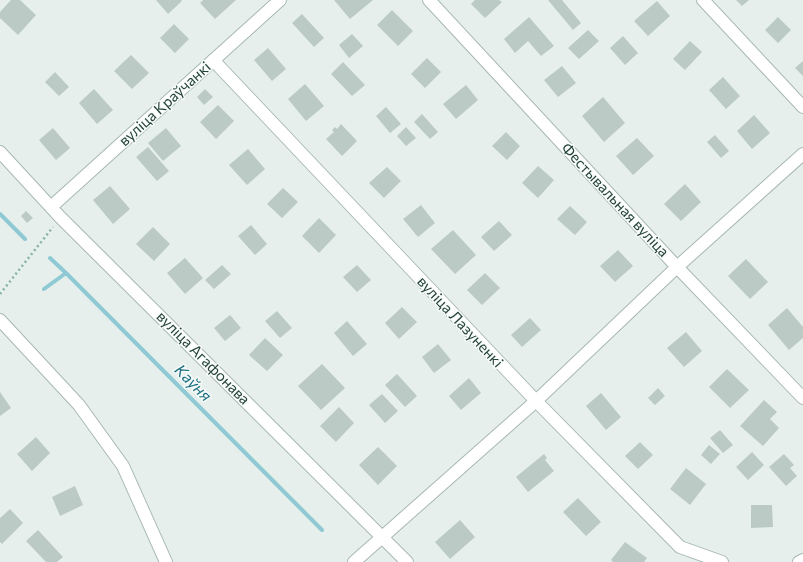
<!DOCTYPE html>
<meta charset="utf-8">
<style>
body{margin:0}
canvas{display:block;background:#e6efeb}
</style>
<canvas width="803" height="562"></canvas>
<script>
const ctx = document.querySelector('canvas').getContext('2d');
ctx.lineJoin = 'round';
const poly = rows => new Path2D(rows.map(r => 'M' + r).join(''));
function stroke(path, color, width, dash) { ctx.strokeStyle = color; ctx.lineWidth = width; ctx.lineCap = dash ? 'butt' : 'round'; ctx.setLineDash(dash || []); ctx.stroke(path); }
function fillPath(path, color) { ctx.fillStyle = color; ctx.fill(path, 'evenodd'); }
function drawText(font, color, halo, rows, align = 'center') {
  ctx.font = font + ' Commissioner,sans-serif'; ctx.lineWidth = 3; ctx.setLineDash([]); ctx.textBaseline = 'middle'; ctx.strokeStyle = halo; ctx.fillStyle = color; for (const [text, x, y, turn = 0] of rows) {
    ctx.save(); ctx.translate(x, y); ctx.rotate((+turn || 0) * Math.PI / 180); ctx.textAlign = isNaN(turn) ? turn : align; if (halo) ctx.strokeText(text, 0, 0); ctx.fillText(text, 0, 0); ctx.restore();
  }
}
stroke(poly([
 [0,214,25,239],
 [50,258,66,273],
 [44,289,66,273,322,530]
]), '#8ec9d4', 4);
fillPath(poly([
 [11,0,20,0,36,15,18,35,0,18,0,12],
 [156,0,181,0,182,1,168,14],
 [203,0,236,0,215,19,200,3],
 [334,0,373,0,350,19],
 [475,0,499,0,502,2,485,18,471,4],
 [548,0,562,0,581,23,573,30],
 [736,0,749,0,742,6],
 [657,1,670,16,648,36,634,21],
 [392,10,413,31,398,46,377,25],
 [302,14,324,38,314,47,292,23],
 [529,17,554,46,541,56,528,41,515,53,504,39],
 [778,17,791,30,778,43,765,30],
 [174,24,189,39,175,53,160,38],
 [588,30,599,41,579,59,568,48],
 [352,34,363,46,349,58,339,45],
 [623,36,638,53,625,65,610,48],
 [690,41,702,52,685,70,673,59],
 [268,48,286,69,272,81,254,60],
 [131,55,149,73,132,89,114,71],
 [427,58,441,72,425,88,411,74],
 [803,61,803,76,795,68],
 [343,62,365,85,352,96,331,74],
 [562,66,576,83,558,97,544,80],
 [55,72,69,87,59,96,45,82],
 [723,77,740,96,726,109,709,90],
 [305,84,324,106,306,121,288,99],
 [466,85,478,100,456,119,443,104],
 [94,89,113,110,97,124,79,103],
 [205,89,213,97,204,105,197,97],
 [603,97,625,123,604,142,582,116],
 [218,105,234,121,216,139,200,122],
 [386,107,401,124,390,133,376,116],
 [422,114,438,132,430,139,414,122],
 [754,115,770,133,752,149,737,131],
 [341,124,357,141,342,156,326,139,334,132,332,130,335,127,337,129],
 [406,127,416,138,406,146,397,136],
 [53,128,70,148,56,160,39,140],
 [166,128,181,146,163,161,148,143],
 [506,132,520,146,507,160,492,146],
 [715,135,729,151,721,158,707,142],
 [637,138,654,156,633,175,616,156],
 [148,147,169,171,157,181,136,157],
 [248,149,265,169,247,185,229,165],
 [538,166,554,180,538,198,522,183],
 [387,167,401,181,384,198,369,183],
 [685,184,701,202,681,221,664,204],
 [110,186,130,209,113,224,93,200],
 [283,188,298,202,282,218,267,204],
 [421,205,435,223,418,237,403,219],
 [570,206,587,222,575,235,557,219],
 [26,211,33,218,27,223,21,216],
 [319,218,336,235,319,253,302,236],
 [499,221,512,235,494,251,481,237],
 [251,225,267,244,255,255,238,236],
 [153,227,170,244,154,261,136,244],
 [453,230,476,255,455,274,431,249],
 [618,250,633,266,615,282,600,266],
 [185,258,203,278,185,294,167,273],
 [746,259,768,282,750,299,728,276],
 [222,265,231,274,214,289,205,280],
 [357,265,371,280,357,292,343,277],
 [485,273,500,288,482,305,467,290],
 [402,307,417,322,399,339,385,323],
 [787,308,803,327,803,338,789,350,768,325],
 [277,311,292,328,280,338,265,321],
 [230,315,241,328,225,341,214,328],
 [530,318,541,330,522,347,511,335],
 [347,321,367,344,353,356,334,333],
 [686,332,702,351,684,367,667,348],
 [265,338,283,355,267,371,249,355],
 [438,344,451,360,434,373,422,357],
 [322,364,345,388,321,410,298,386],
 [727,369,749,390,730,408,709,387],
 [397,374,417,396,405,407,385,385],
 [469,378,481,393,461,410,449,396],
 [658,388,665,396,655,405,648,398],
 [0,392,11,408,0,416],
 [601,393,621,417,606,430,586,406],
 [382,394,398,411,385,423,369,405],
 [764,400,777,412,770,419,779,428,763,446,740,426],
 [339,407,354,423,336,442,320,426],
 [720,430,733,445,723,453,710,438],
 [36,437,50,453,32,471,17,454],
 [640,442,653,455,638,469,625,456],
 [709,445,720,454,711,464,701,455],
 [378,447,397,466,378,485,359,465],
 [752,452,764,465,748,480,736,467],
 [544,454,547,458,545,460,554,471,528,492,516,477],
 [784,454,794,465,790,468,797,476,786,486,769,467],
 [686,468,706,484,690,505,670,489],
 [75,486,83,505,60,516,52,497],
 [578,498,601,522,586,536,563,512],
 [751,505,772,505,773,527,751,528],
 [10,509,23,523,2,544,0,542,0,518],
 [460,520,475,537,450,559,435,542],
 [38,530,63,557,57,562,46,562,26,541],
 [625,542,647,558,644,562,613,562,611,560]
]), '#bbcac4');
const minor = poly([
 [429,0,677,267,803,398],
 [703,0,803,107],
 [213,60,536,401,680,547,722,562],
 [0,152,60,217,407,562],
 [51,207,280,0],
 [0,320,79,405,123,466,166,562],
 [354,562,536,401,677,267,803,154],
 [799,562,803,560]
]);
stroke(minor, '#a8b8b2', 14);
stroke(poly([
 [0,294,53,227]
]), '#86b3a5', 2.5, [2, 3]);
stroke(minor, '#fff', 12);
drawText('15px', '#24423a', '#f7fbf9', [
 ["вуліца Краўчанкі",165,104,-42],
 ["Фестывальная вуліца",615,200,47],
 ["вуліца Лазуненкі",460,322,47],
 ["вуліца Агафонава",203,358,45]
]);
drawText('italic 16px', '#1c6f80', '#f7fbf9', [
 ["Каўня",193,383,45]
]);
</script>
